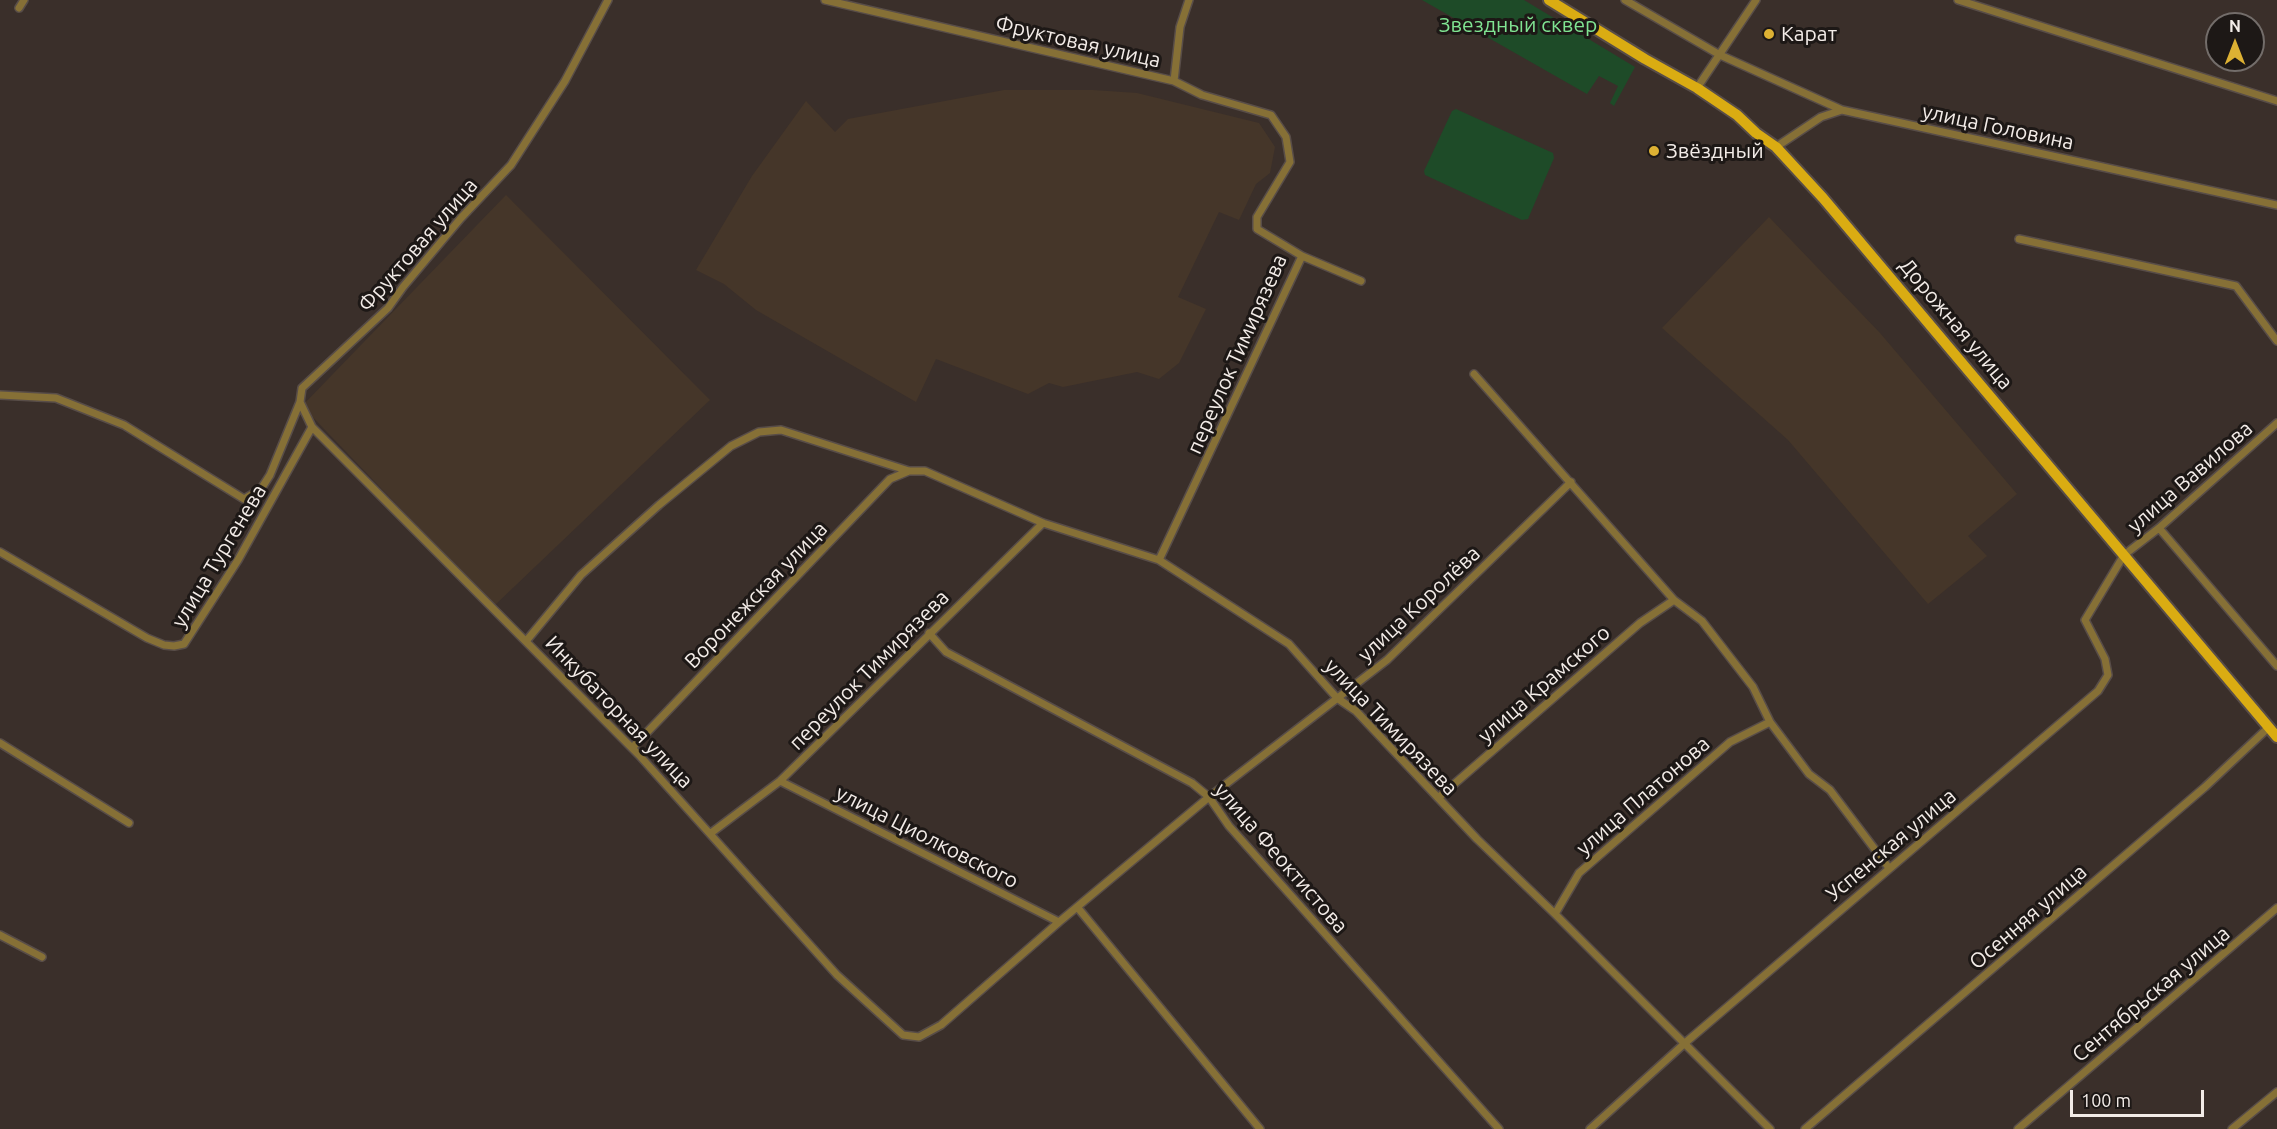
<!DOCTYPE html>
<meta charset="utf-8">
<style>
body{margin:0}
#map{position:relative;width:2277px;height:1129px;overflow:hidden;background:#3a2f2a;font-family:Ubuntu,sans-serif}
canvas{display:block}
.north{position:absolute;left:2205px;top:12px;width:60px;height:60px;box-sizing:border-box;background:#1d1816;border:2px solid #736d6a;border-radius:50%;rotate:0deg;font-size:16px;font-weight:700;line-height:24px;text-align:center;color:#f3ece8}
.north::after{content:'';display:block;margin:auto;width:21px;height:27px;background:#ddb133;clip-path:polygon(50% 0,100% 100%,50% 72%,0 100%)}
.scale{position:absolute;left:2070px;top:1090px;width:134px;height:27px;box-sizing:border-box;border:3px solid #f3ece8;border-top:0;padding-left:8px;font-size:18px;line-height:21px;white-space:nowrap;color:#f3ece8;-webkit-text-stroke:4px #1d1816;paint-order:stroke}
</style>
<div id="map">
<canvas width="2277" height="1129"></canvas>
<div class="north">N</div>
<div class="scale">100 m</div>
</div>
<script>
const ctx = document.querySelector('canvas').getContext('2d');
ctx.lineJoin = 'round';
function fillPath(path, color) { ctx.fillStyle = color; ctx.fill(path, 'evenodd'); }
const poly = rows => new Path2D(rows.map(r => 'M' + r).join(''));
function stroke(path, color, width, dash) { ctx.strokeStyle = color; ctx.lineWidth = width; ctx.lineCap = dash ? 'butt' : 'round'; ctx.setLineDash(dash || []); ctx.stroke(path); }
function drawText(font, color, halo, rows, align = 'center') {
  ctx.font = font + ' Ubuntu,sans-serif'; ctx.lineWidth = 6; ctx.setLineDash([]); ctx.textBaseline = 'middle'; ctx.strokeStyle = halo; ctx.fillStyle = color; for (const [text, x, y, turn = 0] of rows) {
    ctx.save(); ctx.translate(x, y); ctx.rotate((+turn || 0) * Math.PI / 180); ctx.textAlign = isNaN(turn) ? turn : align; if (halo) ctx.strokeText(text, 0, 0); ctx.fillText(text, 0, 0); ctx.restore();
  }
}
fillPath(poly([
 [1004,90,1093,90,1137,93,1259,123,1275,147,1270,173,1256,184,1239,220,1219,212,1178,297,1206,309,1179,363,1159,379,1137,372,1063,387,1049,383,1028,394,936,359,916,402,756,310,724,284,696,270,752,176,806,101,835,132,848,119],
 [506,195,710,400,494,606,302,406],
 [1769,217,1880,333,2017,494,1968,536,1987,556,1928,604,1788,440,1662,328]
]), '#453629');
fillPath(poly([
 [1422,0,1524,0,1635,67,1614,106,1610,103,1618,86,1599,76,1587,94],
 [1456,109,1553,153,1554,158,1528,219,1522,220,1425,175,1424,171,1452,111]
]), '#1e4b28');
const street = poly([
 [825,0,1174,81,1202,95,1271,115,1286,137,1290,162,1257,217,1257,229,1302,256,1159,560],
 [1625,0,1720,55,1842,110,2277,205],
 [1958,0,2277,101],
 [19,8,24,0],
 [1174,81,1180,27,1189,0],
 [1697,88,1756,0],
 [1776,147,1821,117,1842,110],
 [2019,239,2236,286,2277,341],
 [1302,256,1361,281],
 [1474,374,1674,600,1702,621,1753,687,1770,722,1809,774,1830,790,1889,868],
 [0,395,56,398,124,425,244,499,261,489,270,475,300,402,302,388,388,308,403,287,461,218,511,165,565,81,608,0],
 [300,402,312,427,639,755,837,975,903,1035,919,1037,941,1025,1059,922,1209,797,1387,660,1571,482],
 [2159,528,2277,666],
 [0,552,147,638,164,645,174,646,184,644,238,560,312,427],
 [929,633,946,652,1192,783,1209,797,1229,826,1499,1129],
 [527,640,581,575,659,505,731,446,759,432,781,430,909,471,925,471,1043,523,1159,560,1289,644,1337,698,1356,711,1477,839,1555,914,1770,1129],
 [0,743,129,823],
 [632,748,890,479,909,471],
 [780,781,1059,922],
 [1438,798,1640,623,1674,600],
 [711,833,780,781,1043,523],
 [1078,908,1260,1129],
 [1555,914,1579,873,1730,742,1770,722],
 [0,935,42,957],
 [1590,1129,1685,1043,2098,691,2108,675,2105,659,2085,620,2124,555,2159,528,2277,423],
 [1805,1129,2205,787,2269,727],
 [2018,1129,2277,908],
 [2232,1129,2277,1092]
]);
const primary = poly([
 [1549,0,1645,59,1697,88,1737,115,1756,133,1776,147,1823,198,2277,737]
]);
stroke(street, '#584d48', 10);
stroke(primary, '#584d48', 14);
stroke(street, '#867036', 7);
stroke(primary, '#daac12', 10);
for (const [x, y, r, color] of [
 [1769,34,6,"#ddb133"],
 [1654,151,6,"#ddb133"]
]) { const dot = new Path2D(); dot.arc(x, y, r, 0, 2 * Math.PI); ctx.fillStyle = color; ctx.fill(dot); stroke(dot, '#1d1816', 2); }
drawText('21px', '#80e592', '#1d1816', [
 ["Звездный сквер",1518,25]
]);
drawText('21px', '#f3ece8', '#1d1816', [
 ["Карат",1781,34],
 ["Звёздный",1666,151]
], 'left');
drawText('21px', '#f3ece8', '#1d1816', [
 ["Фруктовая улица",1078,42,13],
 ["улица Головина",1998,127,12],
 ["Фруктовая улица",418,245,-49],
 ["Дорожная улица",1956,324,50],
 ["переулок Тимирязева",1237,354,-66],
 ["улица Вавилова",2190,477,-41],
 ["улица Тургенева",219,556,-59],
 ["Воронежская улица",756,595,-46],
 ["улица Королёва",1419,604,-43],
 ["переулок Тимирязева",869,670,-45],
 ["улица Крамского",1544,684,-41],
 ["Инкубаторная улица",619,712,46],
 ["улица Тимирязева",1391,727,46],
 ["улица Платонова",1643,796,-41],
 ["улица Циолковского",927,837,27],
 ["Успенская улица",1891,845,-40],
 ["улица Феоктистова",1281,858,49],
 ["Осенняя улица",2028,917,-41],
 ["Сентябрьская улица",2151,994,-40]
]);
</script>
